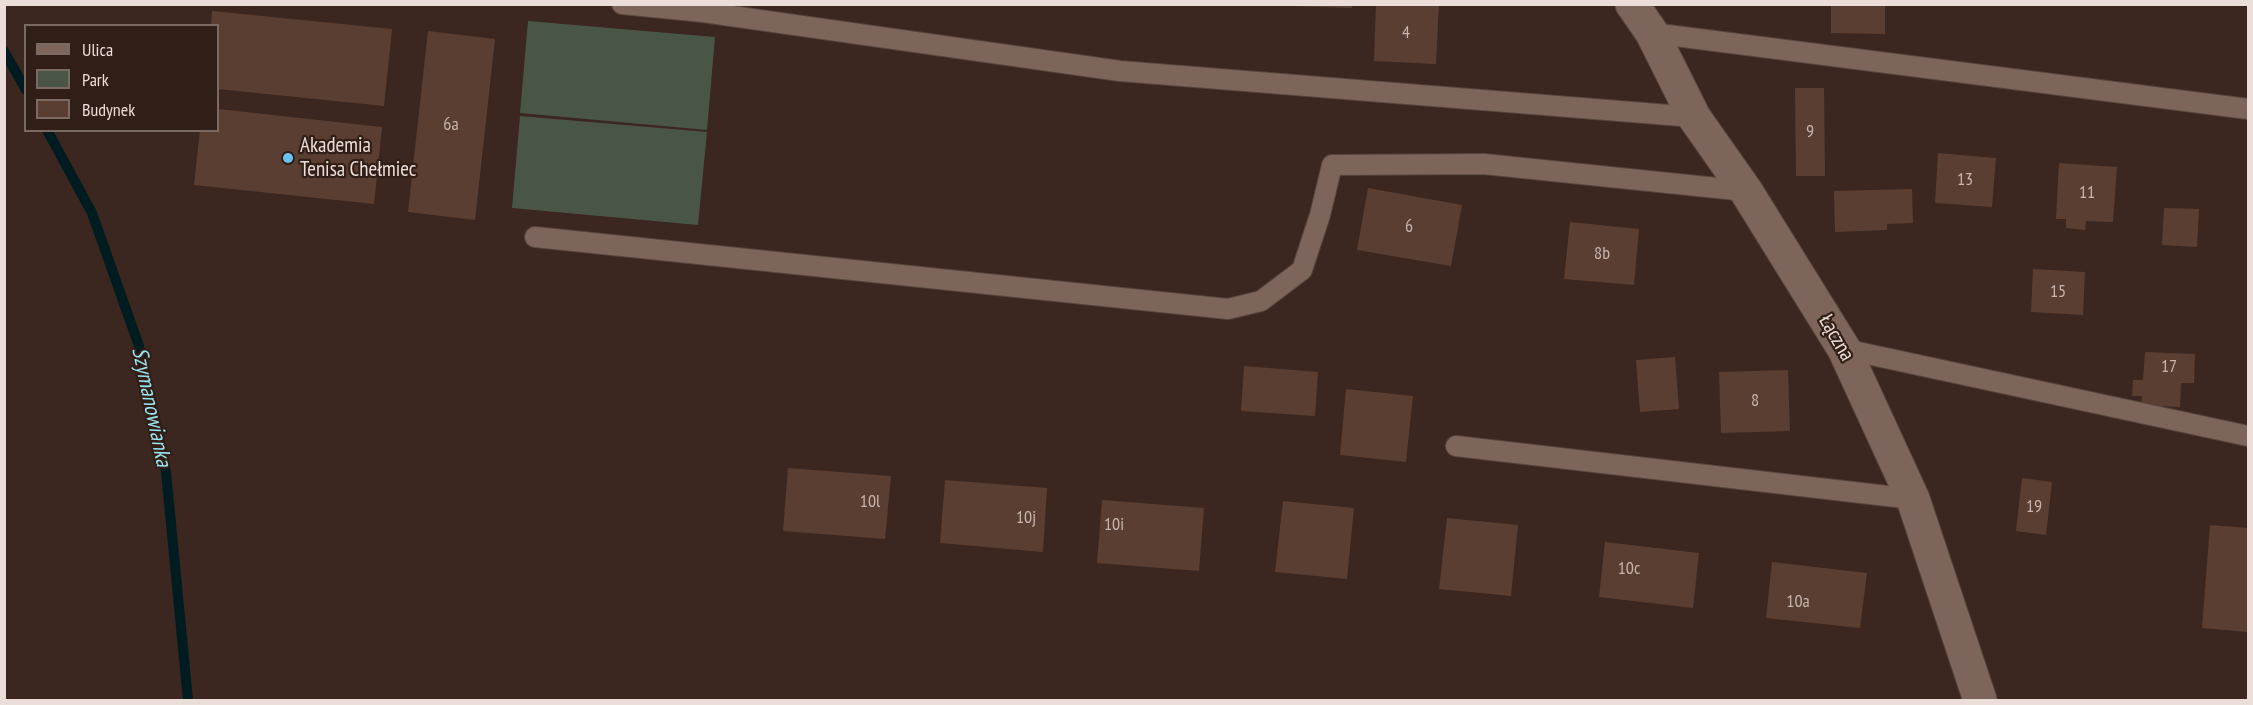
<!DOCTYPE html>
<meta charset="utf-8">
<style>
body{margin:0}
#map{position:relative;width:2253px;height:705px;overflow:hidden;background:#3b271f;font-family:"PT Sans Narrow",sans-serif}
canvas{display:block}
.frame{position:absolute;inset:0;border:6px solid #ebddd7;pointer-events:none}
.legend{position:absolute;left:24px;top:24px;width:195px;height:108px;box-sizing:border-box;background:#311e16;border:2px solid #7b6a63;margin:0;padding:8px 10px;list-style:none;font-size:18px;color:#ebddd7}
.legend li{display:flex;align-items:center;gap:12px;height:30px}
.legend b{width:30px;border:2px solid #7b6a63}
</style>
<div id="map">
<canvas width="2253" height="705"></canvas>
<div class="frame"></div>
<ul class="legend">
<li><b style="height:8px;background:#7d655c"></b>Ulica</li>
<li><b style="height:16px;background:#495545"></b>Park</li>
<li><b style="height:16px;background:#5b3e32"></b>Budynek</li>
</ul>
</div>
<script>
const ctx = document.querySelector('canvas').getContext('2d');
ctx.lineJoin = 'round';
function fillPath(path, color) { ctx.fillStyle = color; ctx.fill(path, 'evenodd'); }
const poly = rows => new Path2D(rows.map(r => 'M' + r).join(''));
function stroke(path, color, width, dash) { ctx.strokeStyle = color; ctx.lineWidth = width; ctx.lineCap = dash ? 'butt' : 'round'; ctx.setLineDash(dash || []); ctx.stroke(path); }
function drawText(font, color, halo, rows, align = 'center') {
  ctx.font = font + ' "PT Sans Narrow",sans-serif'; ctx.lineWidth = 4.5; ctx.setLineDash([]); ctx.textBaseline = 'middle'; ctx.strokeStyle = halo; ctx.fillStyle = color; for (const [text, x, y, turn = 0] of rows) {
    ctx.save(); ctx.translate(x, y); ctx.rotate((+turn || 0) * Math.PI / 180); ctx.textAlign = isNaN(turn) ? turn : align; if (halo) ctx.strokeText(text, 0, 0); ctx.fillText(text, 0, 0); ctx.restore();
  }
}
fillPath(poly([
 [528,21,715,37,707,130,520,113],
 [520,116,707,132,698,225,512,208]
]), '#495545');
stroke(poly([
 [4,51,26,90],
 [47,130,92,213,139,346,166,472,188,700]
]), '#001c21', 10);
fillPath(poly([
 [1288,4,1353,4,1352,8,1288,6],
 [1376,4,1439,4,1436,64,1374,61],
 [1831,4,1885,4,1885,34,1831,33],
 [212,11,392,29,384,106,218,89,218,26,211,26],
 [428,31,495,39,475,220,408,212],
 [1795,88,1824,88,1825,176,1796,176],
 [218,109,382,127,374,204,194,185,200,130,218,130],
 [1938,153,1996,158,1992,207,1935,203],
 [2059,163,2117,167,2113,222,2086,221,2085,230,2066,228,2066,219,2056,219],
 [1368,188,1462,205,1451,266,1357,250],
 [1912,189,1913,223,1887,224,1887,230,1835,232,1834,191],
 [2164,208,2199,209,2197,247,2162,245],
 [1570,222,1639,229,1634,285,1564,279],
 [2033,269,2085,272,2083,315,2031,312],
 [2145,352,2195,354,2194,383,2181,383,2180,407,2141,405,2142,396,2132,396,2133,380,2143,380],
 [1675,357,1679,409,1640,412,1636,360],
 [1244,366,1318,372,1315,416,1241,411],
 [1788,370,1790,431,1721,433,1719,372],
 [1346,389,1413,396,1406,462,1340,455],
 [788,468,891,476,885,539,783,531],
 [2022,478,2052,482,2046,535,2016,531],
 [945,480,1047,488,1043,552,940,543],
 [1102,500,1204,508,1199,571,1097,563],
 [1283,501,1354,508,1347,579,1275,572],
 [1447,518,1518,525,1511,596,1439,589],
 [2210,525,2248,528,2248,632,2202,628],
 [1605,542,1699,553,1693,608,1599,597],
 [1772,562,1867,573,1860,628,1766,618]
]), '#5b3e32');
const lane = poly([
 [622,4,703,12,1120,71,1694,117],
 [1652,33,2248,109],
 [535,237,1228,309,1261,301,1302,270,1320,215,1332,165,1484,164,1746,191],
 [1844,349,2248,436],
 [1456,446,1913,499]
]);
const street = poly([
 [1632,4,1652,33,1694,117,1746,191,1844,349,1913,499,1980,700]
]);
stroke(lane, '#56453e', 22);
stroke(street, '#56453e', 35);
stroke(lane, '#7d655c', 20);
stroke(street, '#7d655c', 33);
for (const [x, y, r, color] of [
 [288,158,6,"#6bc3f2"]
]) { const dot = new Path2D(); dot.arc(x, y, r, 0, 2 * Math.PI); ctx.fillStyle = color; ctx.fill(dot); stroke(dot, '#311e16', 2); }
drawText('18px', '#c7b5ae', null, [
 ["4",1406,33],
 ["6a",451,125],
 ["9",1810,132],
 ["13",1965,180],
 ["11",2087,193],
 ["6",1409,227],
 ["8b",1602,254],
 ["15",2058,292],
 ["17",2169,367],
 ["8",1755,401],
 ["10l",870,502],
 ["19",2034,507],
 ["10j",1026,518],
 ["10i",1114,525],
 ["10c",1629,569],
 ["10a",1798,602]
]);
drawText('21px', '#ebddd7', '#311e16', [
 ["Akademia",300,146],
 ["Tenisa Chełmiec",300,170]
], 'left');
drawText('21px', '#ebddd7', '#311e16', [
 ["Łączna",1836,338,60]
]);
drawText('italic 22px', '#9be4f2', '#311e16', [
 ["Szymanowianka",151,407,78]
]);
</script>
